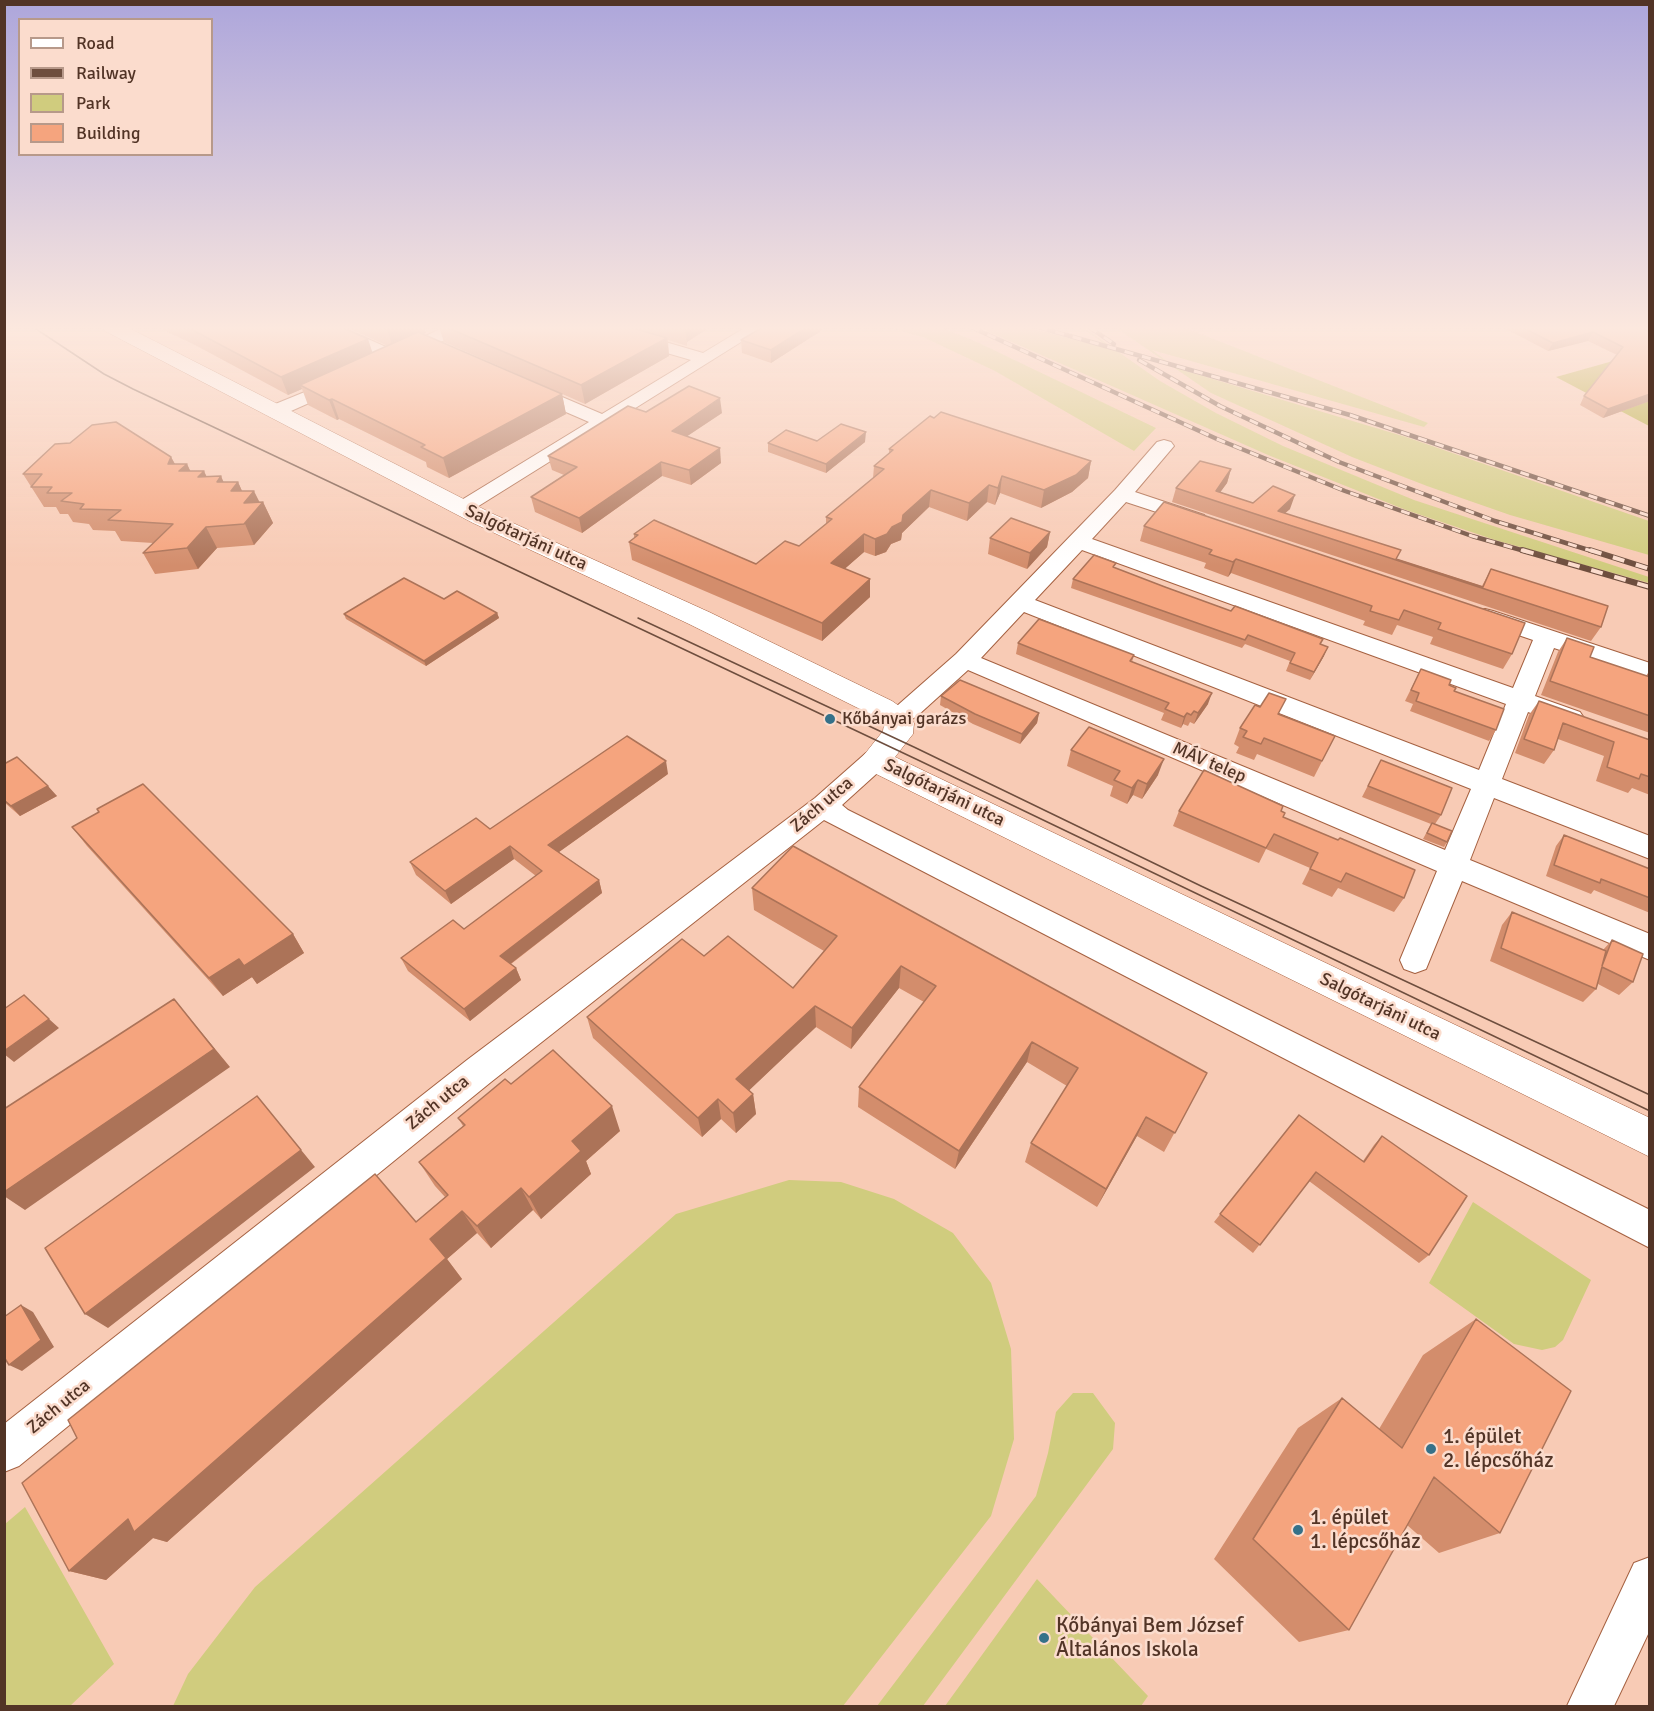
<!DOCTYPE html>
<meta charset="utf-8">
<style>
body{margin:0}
#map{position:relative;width:1654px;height:1711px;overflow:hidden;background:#f8cbb5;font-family:Signika,sans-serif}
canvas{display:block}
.frame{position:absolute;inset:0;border:6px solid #523426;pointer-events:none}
.legend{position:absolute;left:18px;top:18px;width:195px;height:138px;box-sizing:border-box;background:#fbdccd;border:2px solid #b7998a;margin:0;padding:8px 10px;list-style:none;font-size:18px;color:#523426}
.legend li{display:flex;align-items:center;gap:12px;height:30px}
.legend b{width:30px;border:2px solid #b7998a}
</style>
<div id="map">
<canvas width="1654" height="1711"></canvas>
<div class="frame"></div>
<ul class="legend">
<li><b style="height:8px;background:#fff"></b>Road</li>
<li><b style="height:8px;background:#6e4e3e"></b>Railway</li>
<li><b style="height:16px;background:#d0cc7e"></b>Park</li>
<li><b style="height:16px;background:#f5a47e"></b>Building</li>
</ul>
</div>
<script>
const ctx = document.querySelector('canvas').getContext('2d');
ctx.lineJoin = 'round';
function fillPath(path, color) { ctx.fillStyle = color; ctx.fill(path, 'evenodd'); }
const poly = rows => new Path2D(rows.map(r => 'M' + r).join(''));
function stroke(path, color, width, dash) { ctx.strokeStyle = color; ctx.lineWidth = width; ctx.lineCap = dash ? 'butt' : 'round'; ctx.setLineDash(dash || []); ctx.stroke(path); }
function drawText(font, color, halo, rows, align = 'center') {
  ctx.font = font + ' Signika,sans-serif'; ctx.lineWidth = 5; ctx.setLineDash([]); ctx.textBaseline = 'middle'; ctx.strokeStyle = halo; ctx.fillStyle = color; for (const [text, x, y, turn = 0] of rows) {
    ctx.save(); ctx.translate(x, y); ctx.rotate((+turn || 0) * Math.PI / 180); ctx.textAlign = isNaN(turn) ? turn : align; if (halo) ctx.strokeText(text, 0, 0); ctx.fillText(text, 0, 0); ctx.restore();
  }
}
fillPath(poly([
 [887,327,940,327,977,342,1156,428,1134,451,995,371,923,337],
 [978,327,1026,327,1111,349,1088,332,1068,327,1083,327,1160,381,1216,413,1283,446,1414,500,1649,577,1649,583,1495,540,1406,510,1268,455],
 [1115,327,1183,327,1428,423,1424,427,1152,350,1176,368,1406,437,1649,521,1649,555,1510,515,1427,486,1352,457,1211,393],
 [789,1180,841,1182,894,1199,953,1233,991,1283,1011,1349,1014,1439,991,1516,843,1706,173,1706,188,1674,255,1587,676,1214],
 [1473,1202,1591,1280,1563,1340,1555,1347,1542,1350,1514,1344,1429,1283],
 [1073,1393,1093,1393,1115,1423,1113,1449,923,1706,877,1706,1036,1496,1048,1453,1056,1412],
 [25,1507,114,1664,70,1706,5,1706,5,1524],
 [1037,1579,1148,1696,1141,1706,945,1706]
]), '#d0cc7e');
fillPath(poly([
 [1620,359,1649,373,1649,426,1556,377]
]), '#aea72e');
const street = poly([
 [320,327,341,327,395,351,444,327,465,327,463,331,406,359,394,362,322,331,320,327],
 [589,327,614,327,703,353,746,327,765,327,469,512,462,514,455,512,452,508,455,504,589,422,522,393,519,389,522,385,534,385,602,414,691,360,591,331,589,327],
 [339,378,345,379,348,383,345,387,282,415,268,415,266,411,268,407,339,378],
 [1164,440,1171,442,1174,446,1135,492,1204,515,1208,519,1204,523,1197,525,1190,523,1126,502,1092,539,1513,688,1533,640,1477,621,1473,616,1477,611,1485,609,1493,611,1650,663,1650,680,1554,648,1535,696,1580,712,1584,718,1580,724,1571,727,1528,712,1502,779,1650,836,1650,859,1494,798,1470,860,1650,934,1650,960,1462,881,1426,969,1415,973,1404,969,1400,960,1437,871,968,670,916,717,895,726,886,723,882,717,886,711,898,705,956,654,1115,490,1157,442,1164,440],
 [1082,550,1506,704,1479,770,1035,600,1082,550],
 [1024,612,1471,789,1445,850,981,658,1024,612],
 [875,751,884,753,888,760,884,767,842,805,848,810,1650,1210,1650,1248,824,820,491,1082,19,1466,4,1472,4,1424,467,1060,815,798,866,753,875,751],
 [1650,1557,1650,1630,1614,1706,1567,1706,1634,1563,1650,1557]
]);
const secondary = poly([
 [102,327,127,327,491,513,709,612,892,701,905,710,914,723,913,734,895,757,1650,1118,1650,1157,864,768,860,760,883,731,884,724,872,715,689,624,473,523,105,331,102,327]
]);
stroke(street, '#a56141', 2);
stroke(secondary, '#a56141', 1);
fillPath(street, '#fff');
fillPath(secondary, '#fff');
stroke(poly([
 [33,327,104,374,133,389,918,760,1650,1111],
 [638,618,916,748,1201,886,1650,1095]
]), '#6e4e3e', 1.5);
const railFar1 = poly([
 [971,327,1217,439,1345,491,1472,536,1528,552],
 [1038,327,1350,415,1650,516],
 [1089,327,1114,344],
 [1139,360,1220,406,1339,462,1495,521,1595,552]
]);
const rail = poly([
 [1522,550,1650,587],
 [1590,550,1650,569]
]);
stroke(railFar1, '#6e4e3e', 4.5);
stroke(rail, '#6e4e3e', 6);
stroke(railFar1, '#fbdccd', 3, [9]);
stroke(rail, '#fbdccd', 4, [12]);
fillPath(poly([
 [157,327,341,327,372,353,388,346,346,327,424,327,426,333,423,334,562,394,566,414,449,478,427,467,426,462,339,419,337,420,308,405,302,389,288,395,195,345],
 [439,327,710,327,687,342,687,346,668,340,669,356,585,404,444,342],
 [827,327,771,363,742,353,741,340],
 [1502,327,1639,327,1650,332,1650,401,1603,418,1580,405,1584,396,1617,355,1588,341,1548,351],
 [646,412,722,413,687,436,721,463,691,485,662,476,582,533,535,512,531,497,564,475,552,470,548,456],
 [817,441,865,442,826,473,768,452,768,443],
 [889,449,1091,461,1088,478,1072,492,1041,508,1000,493,995,505,987,502,967,521,929,507,902,533,901,540,891,544,886,552,875,556,864,552,844,569,870,579,870,597,822,641,632,560,629,542,634,538,634,534,756,564,799,546,826,524,826,517,873,478,874,466,889,453],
 [171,457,175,464,187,464,190,471,204,471,206,477,221,476,223,482,238,482,242,491,260,502,263,502,273,523,254,545,217,548,198,569,155,574,143,553,153,543,121,541,115,531,93,530,89,524,73,522,68,514,60,514,56,507,44,507,23,474],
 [1231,469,1227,483,1220,492,1253,503,1290,509,1285,513,1397,559,1482,586,1491,569,1601,627,1591,641,1172,502,1176,488],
 [1144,526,1525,623,1512,654,1503,669,1430,644,1433,637,1397,625,1392,635,1363,625,1365,621,1231,573,1228,577,1204,568,1206,563,1140,541],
 [1050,532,1047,547,1027,569,988,554,990,538],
 [1115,568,1321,645,1324,656,1310,680,1286,671,1290,661,1245,644,1242,648,1071,588,1073,579],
 [444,599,497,613,499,618,426,666,346,619,344,614],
 [1567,638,1590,657,1646,676,1650,670,1650,733,1541,695,1558,652],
 [1018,643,1134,655,1132,662,1208,704,1194,724,1190,722,1188,726,1183,724,1181,728,1161,720,1164,713,1016,654],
 [1421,669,1449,685,1454,691,1496,730,1489,741,1410,711,1413,704,1405,701],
 [941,696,1039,713,1037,723,1020,744,973,724,940,705],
 [1539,701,1650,740,1650,795,1632,788,1628,793,1596,781,1604,756,1558,739,1554,750,1544,764,1515,753,1529,715],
 [1279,714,1335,736,1314,777,1257,754,1254,760,1236,753,1239,747,1234,744,1240,728],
 [1071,750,1158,775,1142,799,1133,795,1127,804,1110,796,1113,786,1067,766],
 [1381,760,1441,815,1435,824,1447,842,1444,847,1423,839,1431,824,1362,797],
 [4,764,57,796,20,816,4,802],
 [668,774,559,852,599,880,602,893,511,964,516,968,521,980,470,1021,408,971,401,958,464,929,536,876,514,859,451,904,416,875,410,862,490,829],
 [1179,811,1281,811,1283,817,1404,898,1394,912,1338,888,1332,897,1302,884,1310,868,1266,849,1259,863,1173,826],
 [72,827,293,934,304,953,257,984,252,977,223,996,87,846],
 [1564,835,1650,869,1650,913,1594,890,1591,894,1546,876,1556,846],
 [752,888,1207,1073,1164,1152,1137,1136,1097,1207,1025,1162,1031,1143,1067,1086,1027,1062,955,1169,858,1107,859,1087,924,1002,899,988,851,1049,816,1027,749,1090,753,1094,756,1114,736,1133,721,1119,702,1137,593,1038,587,1017,704,956,793,988,824,951,754,910],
 [1512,912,1603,950,1612,940,1633,982,1619,995,1598,984,1596,989,1583,1002,1490,961,1502,925],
 [511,1084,620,1131,586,1161,591,1174,541,1219,533,1210,491,1248,477,1233,447,1259,462,1279,167,1542,153,1538,106,1580,69,1571,416,1222,445,1197,435,1186,419,1162,463,1126,458,1118],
 [1299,1115,1363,1161,1374,1145,1382,1136,1429,1255,1419,1263,1309,1181,1253,1253,1214,1222],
 [1476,1319,1500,1533,1439,1553,1407,1525,1349,1630,1299,1642,1214,1559,1298,1428,1342,1398,1379,1429,1423,1355]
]), '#d38d6c');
fillPath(poly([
 [393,327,424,327,426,333,393,348,387,329],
 [682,327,710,327,687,342,685,328],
 [807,327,827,327,771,363,771,350],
 [1593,332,1588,341,1548,351,1553,343],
 [667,338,669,356,585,404,581,385],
 [368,339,374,357,300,385,302,389,288,395,281,377],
 [562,394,566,414,449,478,443,458],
 [1650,394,1650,401,1603,418,1608,409],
 [720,398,722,413,674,445,672,431],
 [332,399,339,419,337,420,329,400],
 [866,432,865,442,826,473,826,464],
 [720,448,721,463,691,485,689,470],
 [171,457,182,477,168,464],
 [1091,461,1088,478,1072,492,1041,508,1044,490],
 [661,462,662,476,582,533,579,518],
 [187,464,197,485,179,471],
 [1231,469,1227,483,1214,501,1216,491],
 [204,471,214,492,198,477],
 [221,476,230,497,217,482],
 [1002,476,1000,493,995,505,998,488],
 [238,482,246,500,254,491,261,505,263,502,273,523,254,545,231,491],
 [989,485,987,502,967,521,969,503],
 [931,490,929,507,902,533,901,540,891,544,886,552,875,556,875,539],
 [1295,495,1290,509,1276,521,1278,511],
 [206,527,217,548,198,569,187,548],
 [1050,532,1047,547,1027,569,1030,553],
 [864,534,864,552,831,581,831,563],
 [1236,559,1231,573,1228,577,1233,562],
 [870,579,870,597,822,641,822,623],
 [497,613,499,618,426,666,424,661],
 [1328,647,1324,656,1310,680,1314,672],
 [1212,693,1208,704,1194,724,1198,713],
 [1039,713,1037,723,1020,744,1022,734],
 [1187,713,1183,724,1181,728,1184,717],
 [1164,759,1158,775,1142,799,1147,784],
 [666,761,668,774,552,857,548,845],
 [1138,780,1133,795,1127,804,1132,788],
 [48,786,57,796,20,816,11,806],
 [510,846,514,859,451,904,445,891],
 [599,880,602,893,505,968,500,956],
 [293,934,304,953,257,984,244,966],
 [239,959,252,977,223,996,209,978],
 [901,966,899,988,851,1049,852,1028],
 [516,968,521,980,470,1021,464,1009],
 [174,999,230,1067,25,1210,4,1196,4,1192],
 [815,1006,816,1027,739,1100,736,1079],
 [49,1019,59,1028,14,1062,4,1054,4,1051],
 [1032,1042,1027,1062,955,1169,959,1151],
 [753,1094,756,1114,736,1133,733,1113],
 [257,1096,315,1167,108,1328,85,1314],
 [718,1099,721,1119,702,1137,698,1118],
 [612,1106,620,1131,586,1161,591,1174,541,1219,529,1197,572,1141],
 [1146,1117,1137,1136,1097,1207,1106,1189],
 [521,1188,533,1210,491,1248,477,1226],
 [462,1211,477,1233,447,1259,462,1279,167,1542,153,1538,106,1580,69,1571,430,1239],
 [21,1305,33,1312,54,1347,22,1371,9,1365]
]), '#ac7358');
const building = poly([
 [187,327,341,327,368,339,281,377,187,327],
 [382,327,393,327,387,329,382,327],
 [446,327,629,327,667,338,581,385,446,327],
 [763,327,807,327,771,350,741,340,763,327],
 [1522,327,1639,327,1650,332,1650,394,1608,409,1584,396,1623,347,1593,332,1553,343,1522,327],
 [418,332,562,394,443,458,421,447,425,445,332,399,329,400,300,385,418,332],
 [689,386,720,398,672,431,720,448,689,470,661,462,579,518,531,497,577,467,548,456,628,406,646,412,689,386],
 [941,412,1091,461,1076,475,1044,490,1002,476,998,488,989,485,969,503,931,490,903,515,902,522,892,527,887,534,875,539,864,534,831,563,870,579,822,623,629,542,638,535,634,534,654,520,756,564,785,541,799,546,832,519,826,517,884,469,874,466,893,450,889,449,930,416,934,418,941,412],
 [116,422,171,457,168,464,187,464,179,471,204,471,198,477,221,476,217,482,238,482,231,491,254,491,244,503,263,502,244,524,206,527,187,548,143,553,173,524,108,520,121,510,80,509,84,504,61,501,72,493,47,493,52,487,31,487,42,474,23,474,55,444,70,443,92,425,116,422],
 [841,424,866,432,826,464,768,443,786,430,817,441,841,424],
 [1200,461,1231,469,1216,491,1253,503,1273,486,1295,495,1278,511,1401,550,1396,559,1483,587,1491,569,1608,606,1601,627,1176,488,1200,461],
 [1164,502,1525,623,1512,654,1438,629,1441,623,1404,610,1399,620,1370,611,1372,606,1236,559,1233,562,1209,554,1212,550,1144,526,1164,502],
 [1011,518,1050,532,1030,553,990,538,1011,518],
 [1094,555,1116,563,1113,567,1165,587,1231,611,1235,606,1323,639,1320,644,1328,647,1314,672,1290,663,1295,653,1248,635,1245,640,1073,579,1094,555],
 [404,578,444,599,457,591,497,613,424,661,344,614,404,578],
 [1039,619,1134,655,1130,661,1212,693,1198,713,1194,711,1191,715,1187,713,1184,717,1165,709,1169,703,1018,643,1039,619],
 [1567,638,1594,647,1590,657,1650,677,1650,716,1550,681,1567,638],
 [1421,669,1451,680,1449,685,1456,688,1454,691,1504,709,1496,730,1416,701,1419,693,1411,690,1421,669],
 [960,680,1039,713,1022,734,975,714,941,696,960,680],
 [1269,693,1286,699,1278,714,1335,736,1322,761,1264,738,1261,744,1243,737,1247,731,1240,728,1255,705,1260,707,1269,693],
 [1539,701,1650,740,1650,777,1641,774,1639,779,1607,767,1614,742,1563,723,1554,750,1524,739,1539,701],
 [1089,727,1164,759,1147,784,1138,780,1132,788,1114,780,1120,771,1071,750,1089,727],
 [627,736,666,761,548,845,599,880,500,956,516,968,464,1009,401,958,453,920,464,929,542,871,510,846,445,891,410,862,476,818,490,829,627,736],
 [17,757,48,786,11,806,4,800,4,764,17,757],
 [1381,760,1452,788,1441,815,1368,786,1381,760],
 [1204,770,1283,806,1281,811,1285,813,1283,817,1338,840,1340,838,1415,870,1404,898,1346,873,1341,882,1310,869,1318,853,1274,834,1266,848,1179,811,1204,770],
 [143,784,293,934,244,966,239,959,209,978,72,827,99,812,97,809,143,784],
 [1432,823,1452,831,1447,842,1427,833,1432,823],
 [1564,835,1650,869,1650,898,1601,879,1600,883,1554,865,1564,835],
 [793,846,1207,1073,1175,1133,1146,1117,1106,1189,1031,1143,1078,1068,1032,1042,959,1151,859,1087,936,986,901,966,852,1028,815,1006,736,1079,753,1094,733,1113,718,1099,698,1118,587,1017,682,939,704,956,728,936,793,988,837,936,752,888,793,846],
 [1512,912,1606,951,1602,966,1612,940,1643,954,1633,982,1602,967,1596,989,1501,948,1512,912],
 [24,995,49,1019,4,1051,4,1009,24,995],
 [174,999,214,1049,4,1192,4,1109,174,999],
 [553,1050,612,1106,572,1141,581,1151,529,1197,521,1188,477,1226,462,1211,430,1239,446,1258,134,1532,128,1519,69,1571,22,1483,77,1438,68,1420,375,1174,416,1222,448,1195,419,1162,465,1125,458,1118,505,1079,511,1084,553,1050],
 [257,1096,301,1150,85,1314,45,1248,257,1096],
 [1299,1115,1364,1162,1382,1136,1467,1196,1429,1255,1316,1172,1260,1245,1220,1214,1299,1115],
 [21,1305,41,1340,9,1365,4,1357,4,1317,21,1305],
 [1476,1319,1571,1391,1500,1533,1434,1477,1349,1630,1253,1539,1342,1398,1402,1448,1476,1319]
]);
fillPath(building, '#f5a47e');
stroke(building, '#ac7358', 1.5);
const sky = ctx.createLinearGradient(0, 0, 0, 566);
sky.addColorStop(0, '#ada6db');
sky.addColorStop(0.58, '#fce8de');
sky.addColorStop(1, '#fce8de00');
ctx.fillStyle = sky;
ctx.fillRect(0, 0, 1654, 566);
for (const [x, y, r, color] of [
 [830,719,6,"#357189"],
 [1431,1449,6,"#357189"],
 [1298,1530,6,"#357189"],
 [1044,1638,6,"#357189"]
]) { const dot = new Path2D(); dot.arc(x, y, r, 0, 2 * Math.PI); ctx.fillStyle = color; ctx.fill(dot); stroke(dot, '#fbdccd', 2); }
drawText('18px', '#523426', '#fbdccd', [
 ["Salgótarjáni utca",526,538,25],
 ["MÁV telep",1209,763,23],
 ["Salgótarjáni utca",944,793,26],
 ["Zách utca",822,805,-40],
 ["Salgótarjáni utca",1380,1007,26],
 ["Zách utca",438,1103,-39],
 ["Zách utca",59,1407,-39]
]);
drawText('18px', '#523426', '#fbdccd', [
 ["Kőbányai garázs",842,719]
], 'left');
drawText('21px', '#523426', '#fbdccd', [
 ["1. épület",1443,1437],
 ["2. lépcsőház",1443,1461],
 ["1. épület",1310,1518],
 ["1. lépcsőház",1310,1542],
 ["Kőbányai Bem József",1056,1626],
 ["Általános Iskola",1056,1650]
], 'left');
</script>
